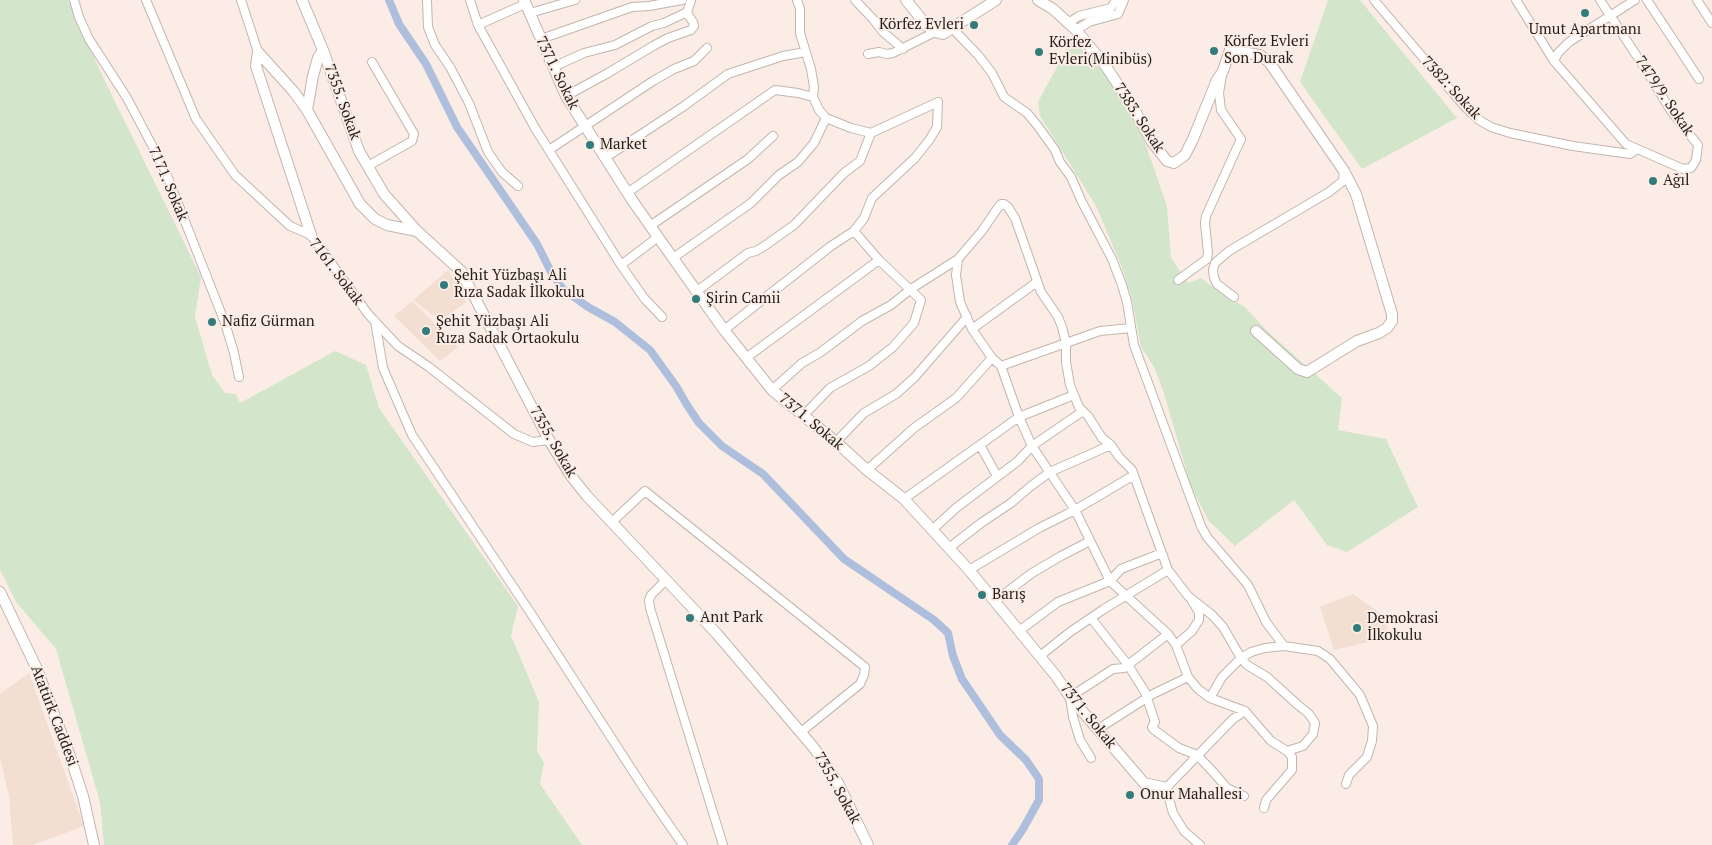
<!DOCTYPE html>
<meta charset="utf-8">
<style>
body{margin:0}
canvas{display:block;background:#fbede5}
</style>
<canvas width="1712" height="845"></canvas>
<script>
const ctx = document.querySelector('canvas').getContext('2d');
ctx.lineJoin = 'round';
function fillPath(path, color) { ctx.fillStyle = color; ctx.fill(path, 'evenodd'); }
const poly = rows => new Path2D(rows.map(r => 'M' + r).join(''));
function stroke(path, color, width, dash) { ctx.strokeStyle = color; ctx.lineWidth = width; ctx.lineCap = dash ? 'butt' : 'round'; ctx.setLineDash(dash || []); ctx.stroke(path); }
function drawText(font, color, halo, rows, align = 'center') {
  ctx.font = font + ' "PT Serif",serif'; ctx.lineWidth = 4; ctx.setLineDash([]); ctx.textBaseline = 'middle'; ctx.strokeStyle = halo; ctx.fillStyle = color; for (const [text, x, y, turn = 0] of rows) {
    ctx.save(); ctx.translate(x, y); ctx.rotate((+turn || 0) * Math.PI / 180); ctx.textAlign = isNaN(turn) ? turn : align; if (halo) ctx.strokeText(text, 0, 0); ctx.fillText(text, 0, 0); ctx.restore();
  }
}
fillPath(poly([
 [448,270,466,302,441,321,413,300],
 [412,301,458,347,440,361,394,316],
 [1353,594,1387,618,1387,638,1334,650,1320,607],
 [29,673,84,826,33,845,13,845,9,796,0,758,0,694]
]), '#f3ded2');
fillPath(poly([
 [0,0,68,0,103,77,201,277,195,317,212,375,225,393,236,394,240,403,335,351,366,365,379,408,518,606,511,636,539,702,537,751,544,763,540,784,582,845,104,845,100,802,56,649,16,602,0,570],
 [1328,0,1360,0,1457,118,1362,169,1300,82],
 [1072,39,1104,73,1124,99,1141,131,1167,206,1171,258,1188,283,1201,278,1222,294,1245,307,1264,328,1342,398,1338,430,1386,439,1418,507,1347,552,1327,545,1294,500,1235,546,1208,520,1190,484,1164,393,1154,367,1141,347,1132,299,1121,265,1096,206,1040,116,1038,102]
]), '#d3e6cb');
stroke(poly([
 [389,0,399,24,426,64,457,127,537,244,552,274,563,289,588,307,615,322,650,350,676,386,687,405,699,423,722,446,763,474,844,559,934,620,948,633,953,656,962,679,1000,735,1026,760,1039,779,1039,800,1023,829,1012,845]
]), '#aebedd', 8);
const minor = poly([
 [74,0,79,17,89,39,127,98,164,168,225,323,234,353,239,377],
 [146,0,196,119,235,175,290,226,311,235,368,314,398,346,429,367,514,434,533,442,549,440],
 [241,0,258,52],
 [427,0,428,27,435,45,450,67,469,103,488,152,502,172,518,186],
 [470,0,478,25,535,128,621,265,658,237],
 [797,0,800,9,800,33,811,69,814,87,813,97],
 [855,0,873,19,883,32,903,49],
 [1374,0,1465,107,1479,120,1491,127,1510,133,1573,146,1630,154,1637,149],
 [1516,0,1554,61,1626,144,1683,169,1691,168,1696,160,1698,145,1671,111,1646,70,1600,0],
 [1647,0,1699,79],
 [1697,0,1712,23],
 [530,13,575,0],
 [687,13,691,0],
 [1068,23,1079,16,1111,8,1116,0],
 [478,25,525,4],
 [953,29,978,55,992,73,1004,97,1027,113,1037,125,1055,150,1060,162,1071,177,1082,202,1112,259,1122,285,1127,302,1134,345,1201,526,1207,537,1248,585,1266,622,1284,646],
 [1076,30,1089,22,1118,14,1124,0],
 [541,39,632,7,649,6,682,0],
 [868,54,879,52,887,54,893,53,935,32],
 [1554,61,1558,53,1569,42,1635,0],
 [553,67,584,53,615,45,652,26,664,23,683,14,687,13,693,22,694,26,691,30,668,38,653,46,608,73,566,96],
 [549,150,653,81,674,69,694,61,707,48],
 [605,158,684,106,728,74,783,56,806,52],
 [368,166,412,141,414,134,372,62],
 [627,193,775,90,798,93,813,97,819,110,826,118,851,128,871,133,938,102,937,127,930,139,915,158,872,198,864,218,854,231,831,246,724,330],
 [650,226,748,159,773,136],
 [673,258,751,203,779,175,798,162,814,143,826,118],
 [958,259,956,275,960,302,972,329,992,358,1001,366,1019,417,1032,446,1075,510,1110,581,1168,634,1176,645,1188,677,1198,689,1210,698,1245,711,1271,741,1287,751,1292,757,1292,770,1266,800,1264,808],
 [621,265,644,298,662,317],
 [1178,280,1207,259,1208,253,1205,223,1206,216,1241,139,1221,110,1219,93,1222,75],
 [697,291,748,253,756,251,763,247,794,225,844,173,860,161,871,133],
 [1234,297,1217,284,1214,278,1213,270,1215,263,1229,251,1329,192,1343,181,1344,171],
 [375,321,383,368,412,435,530,612,645,790,683,845],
 [972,329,1037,282],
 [746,358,879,260],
 [1001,366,1100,331,1131,328],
 [772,390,802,363,821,352,862,321,891,305,911,289,958,259,982,231,997,209,1001,204,1004,204,1008,207,1015,218,1041,292,1058,317,1062,327,1066,343,1066,362,1070,385,1074,395,1079,407,1088,416,1102,438,1111,445,1119,457,1132,470,1168,570,1188,596,1212,615,1223,627,1241,658,1247,665,1267,677,1298,705,1309,714,1315,723,1313,734,1303,746,1287,751],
 [804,415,830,388,869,366,893,347,914,323,921,300,879,260,854,231],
 [836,442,864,413,896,394,914,378,967,317],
 [980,445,997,476],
 [867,470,914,428,956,398,992,358],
 [904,499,1019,417,1074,395],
 [612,522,645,491,865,667,864,675,860,684,801,732],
 [932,530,956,508,1018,461,1032,446,1083,411],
 [949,548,981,523,1011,503,1031,486,1050,472,1111,445],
 [969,570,1039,528,1075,510,1134,475],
 [666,580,651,595,649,600,650,608,723,845],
 [995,601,1032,573,1061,556,1090,541],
 [1091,618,1128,665,1145,692,1155,722,1152,727,1153,729,1179,748,1197,755,1215,774,1227,788,1244,796],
 [1019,631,1058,602,1110,581,1121,569,1162,553],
 [1176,645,1192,631,1199,620,1199,612,1192,601],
 [1040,656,1070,632,1104,609,1168,570],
 [1210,698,1222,677,1241,658,1251,652,1265,648,1284,646,1318,651,1330,659,1360,695,1373,726,1372,741,1367,757,1349,775,1346,784],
 [1098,729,1153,694,1188,677],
 [1091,758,1080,740,1073,717,1070,697,1113,669,1124,668,1168,634],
 [1200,845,1184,831,1173,813,1166,788,1233,719,1245,711]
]);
const tertiary = poly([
 [302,0,323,50,359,151,384,194,417,231,461,271,549,440,571,476,587,496,717,634,814,748,838,783,868,845],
 [524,0,566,96,632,200,658,237,724,330,772,390,836,442,867,470,904,499,969,570,1056,676,1070,697,1144,783,1166,788],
 [906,0,927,26,935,32,943,34,996,0],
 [1038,0,1053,9,1076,30,1105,65,1134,109,1152,142,1167,161,1174,163,1185,155,1193,139,1217,80,1223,71,1230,50,1260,55,1269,62,1344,171,1356,194,1392,314,1392,321,1387,328,1379,333,1357,341,1307,372,1298,369,1256,331],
 [307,110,313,76,318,58,323,50],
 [311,235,256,66,258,52,294,92,307,110,360,204,375,219,387,225,417,231],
 [0,592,36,667,70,756,83,796,94,845]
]);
stroke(minor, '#c2b5ad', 10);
stroke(tertiary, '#c2b5ad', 12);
stroke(minor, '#fff', 8);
stroke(tertiary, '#fff', 10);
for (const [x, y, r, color] of [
 [1585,13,5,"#337c7b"],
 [974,25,5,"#337c7b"],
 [1214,51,5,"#337c7b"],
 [1039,52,5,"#337c7b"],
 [590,145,5,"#337c7b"],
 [1653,181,5,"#337c7b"],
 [444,285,5,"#337c7b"],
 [696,299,5,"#337c7b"],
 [212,322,5,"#337c7b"],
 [426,331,5,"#337c7b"],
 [982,595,5,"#337c7b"],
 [690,618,5,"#337c7b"],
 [1357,628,5,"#337c7b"],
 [1130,795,5,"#337c7b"]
]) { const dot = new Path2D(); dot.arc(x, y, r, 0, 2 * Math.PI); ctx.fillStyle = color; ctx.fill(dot); stroke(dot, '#fbede5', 2); }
drawText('15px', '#231e1b', '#fbede5', [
 ["Körfez Evleri",964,25,"right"],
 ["Umut Apartmanı",1585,30,"center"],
 ["Körfez Evleri",1224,42],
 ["Son Durak",1224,59],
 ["Körfez",1049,43],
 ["Evleri(Minibüs)",1049,60],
 ["Market",600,145],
 ["Ağıl",1663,181],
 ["Şehit Yüzbaşı Ali",454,276],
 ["Rıza Sadak İlkokulu",454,293],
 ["Şirin Camii",706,299],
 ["Nafiz Gürman",222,322],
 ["Şehit Yüzbaşı Ali",436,322],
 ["Rıza Sadak Ortaokulu",436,339],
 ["Barış",992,595],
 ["Anıt Park",700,618],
 ["Demokrasi",1367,619],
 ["İlkokulu",1367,636],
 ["Onur Mahallesi",1140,795]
], 'left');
drawText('15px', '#231e1b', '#fbede5', [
 ["7371. Sokak",557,73,64],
 ["7382: Sokak",1451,88,47],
 ["7479/9. Sokak",1664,96,56],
 ["7355. Sokak",342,102,70],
 ["7383. Sokak",1139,118,57],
 ["7171. Sokak",168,184,67],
 ["7161. Sokak",336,272,53],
 ["7371. Sokak",811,422,40],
 ["7355. Sokak",553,442,60],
 ["Atatürk Caddesi",54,716,69],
 ["7371. Sokak",1088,716,51],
 ["7355. Sokak",837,788,61]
]);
</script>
